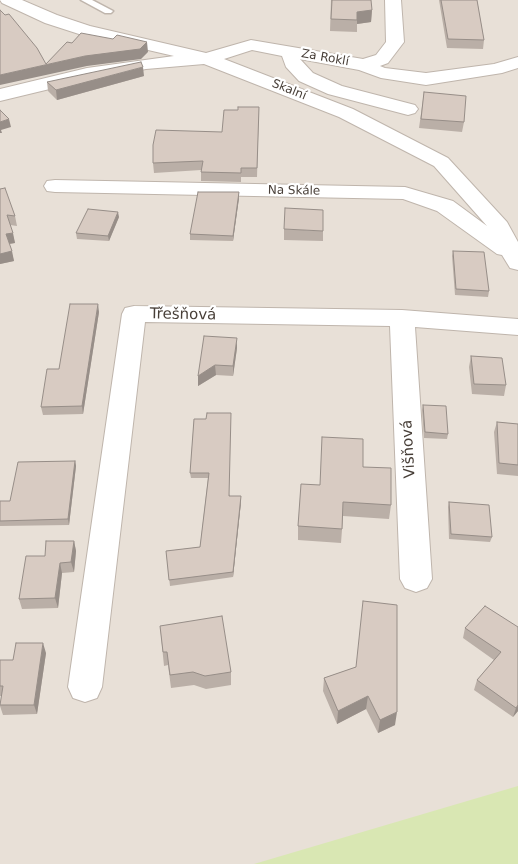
<!DOCTYPE html>
<meta charset="utf-8">
<style>
body{margin:0}
canvas{display:block;background:#f4efe9}
</style>
<canvas width="518" height="864"></canvas>
<script>
const ctx = document.querySelector('canvas').getContext('2d');
ctx.lineJoin = 'round';
function fillPath(path, color) { ctx.fillStyle = color; ctx.fill(path, 'evenodd'); }
const poly = rows => new Path2D(rows.map(r => 'M' + r).join(''));
function stroke(path, color, width, dash) { ctx.strokeStyle = color; ctx.lineWidth = width; ctx.lineCap = dash ? 'butt' : 'round'; ctx.setLineDash(dash || []); ctx.stroke(path); }
function drawText(font, color, halo, rows, align = 'center') {
  ctx.font = font + ' "DejaVu Sans",sans-serif'; ctx.lineWidth = 4.5; ctx.setLineDash([]); ctx.textBaseline = 'middle'; ctx.strokeStyle = halo; ctx.fillStyle = color; for (const [text, x, y, turn = 0] of rows) {
    ctx.save(); ctx.translate(x, y); ctx.rotate((+turn || 0) * Math.PI / 180); ctx.textAlign = isNaN(turn) ? turn : align; if (halo) ctx.strokeText(text, 0, 0); ctx.fillText(text, 0, 0); ctx.restore();
  }
}
fillPath(poly([
 [0,0,518,0,518,864,0,864]
]), '#e8e0d7');
fillPath(poly([
 [518,786,518,864,254,864]
]), '#d9e7b3');
const service = poly([
 [81,0,92,0,113,11,111,13,105,13,81,0]
]);
const minor = poly([
 [0,0,22,0,57,15,90,26,206,53,251,40,363,59,376,55,386,42,385,0,401,0,404,42,388,63,380,66,385,68,426,73,494,64,518,57,518,68,502,73,426,85,381,78,359,70,300,59,313,73,342,86,415,105,418,109,415,113,408,115,328,94,299,81,286,67,282,56,252,50,224,59,353,109,448,158,507,222,518,242,518,270,510,268,502,255,497,254,437,211,403,199,55,192,47,191,44,186,47,181,55,180,405,187,453,201,487,226,434,166,339,117,204,64,146,69,87,80,0,101,0,89,87,68,174,56,79,34,45,23,2,3,0,0],
 [134,306,402,310,518,319,518,335,415,327,432,579,427,588,416,592,405,588,400,579,390,326,145,322,102,687,97,698,85,702,73,698,68,687,122,314,125,308,134,306]
]);
stroke(service, '#bfb5ac', 3);
stroke(minor, '#bfb5ac', 2);
fillPath(service, '#fff');
fillPath(minor, '#fff');
fillPath(poly([
 [331,0,372,10,371,22,357,24,357,32,330,31],
 [439,0,477,0,484,40,483,49,447,48],
 [144,76,57,100,48,91,47,82],
 [424,92,464,122,462,132,419,128],
 [259,107,257,177,241,177,241,182,201,181,201,170,154,173,153,163,222,132,238,110],
 [0,189,15,216,17,226,10,225,15,243,9,244,14,261,0,264],
 [239,192,239,198,233,241,190,240,190,234],
 [119,217,109,241,77,239,76,233],
 [284,229,323,231,323,241,284,240],
 [453,251,489,291,488,297,455,295,452,256],
 [99,312,83,414,43,415,41,407],
 [237,348,233,376,216,375,198,386,198,376],
 [471,356,506,385,504,396,472,394,469,367],
 [423,405,448,434,447,439,424,438,422,410],
 [194,419,230,496,241,502,233,577,170,586,166,551,200,547,208,478,191,478,190,473],
 [497,422,518,424,518,476,497,474,494,432],
 [75,461,76,466,69,525,0,526,0,501,10,501],
 [363,467,391,505,389,519,343,516,341,543,298,540,298,526,320,485],
 [449,502,492,537,490,542,449,539,448,507],
 [74,541,76,551,74,572,62,573,58,608,22,609,19,599,45,556],
 [160,626,231,672,231,685,206,689,194,685,171,688,168,665,164,666],
 [518,627,518,711,513,717,474,690,477,680,494,660,463,638,465,628],
 [46,653,37,714,3,715,0,706,2,696,0,696,0,660,13,660],
 [356,667,395,725,378,733,366,709,337,724,323,691,324,678]
]), '#baafa7');
fillPath(poly([
 [372,10,371,22,357,24,357,12],
 [147,42,148,52,141,59,87,66,0,85,0,75],
 [143,67,144,76,57,100,56,90],
 [9,119,11,127,1,130,2,133,0,133,0,122],
 [239,192,239,198,233,241,233,236],
 [118,212,119,217,109,241,108,236],
 [13,233,15,243,8,244,6,234],
 [12,251,14,261,0,264,0,254],
 [98,304,99,312,83,414,82,406],
 [237,338,237,348,233,376,233,366],
 [215,365,216,375,198,386,198,376],
 [75,461,76,466,69,525,68,519],
 [241,496,241,502,233,577,233,572],
 [74,541,76,551,74,572,71,562],
 [60,563,62,573,58,608,55,598],
 [43,643,46,653,37,714,34,705],
 [368,696,366,709,337,724,338,711],
 [518,705,518,711,513,717,516,708],
 [397,712,395,725,378,733,380,720]
]), '#978e88');
const building = poly([
 [332,0,371,0,372,10,357,12,357,20,331,19,332,0],
 [441,0,477,0,484,40,448,39,441,0],
 [0,10,5,15,9,14,37,48,46,64,67,42,72,43,81,33,113,39,117,35,147,42,140,49,85,56,0,75,0,10],
 [141,62,143,67,56,90,47,82,141,62],
 [424,92,466,96,464,122,421,119,424,92],
 [238,107,259,107,257,168,241,168,241,173,201,172,203,161,153,163,153,145,156,130,222,132,224,110,238,110,238,107],
 [0,110,9,119,0,122,0,110],
 [5,188,15,216,7,215,13,233,6,234,12,251,0,254,0,189,5,188],
 [198,192,239,192,233,236,190,234,198,192],
 [285,208,323,210,323,231,284,229,285,208],
 [88,209,118,212,108,236,76,233,88,209],
 [453,251,484,252,489,291,456,289,453,251],
 [70,304,98,304,82,406,41,407,47,369,59,369,70,304],
 [204,336,237,338,233,366,215,365,198,376,204,336],
 [471,356,502,358,506,385,474,384,471,356],
 [423,405,446,406,448,434,425,432,423,405],
 [207,413,231,413,229,496,241,496,233,572,169,580,166,551,200,547,209,473,190,473,194,419,206,419,207,413],
 [497,422,518,424,518,465,499,463,497,422],
 [322,437,363,439,363,467,391,468,391,505,343,502,342,529,298,526,301,484,320,485,322,437],
 [75,461,68,519,0,521,0,501,10,501,18,462,75,461],
 [449,502,489,505,492,537,451,534,449,502],
 [46,541,74,541,71,562,60,563,55,598,19,599,26,556,45,556,46,541],
 [363,601,397,605,397,712,380,720,368,696,338,711,324,678,356,667,363,601],
 [485,606,518,627,518,705,516,708,477,680,501,652,465,628,485,606],
 [222,616,231,672,205,676,193,672,170,675,167,652,163,652,160,626,222,616],
 [16,643,43,643,34,705,0,705,3,686,0,686,0,660,13,660,16,643]
]);
fillPath(building, '#d8cbc2');
stroke(building, '#978e88', 1);
drawText('12px', '#473e37', '#fff', [
 ["Za Roklí",325,58,10],
 ["Skalní",289,90,22],
 ["Na Skále",294,191,1]
]);
drawText('15px', '#473e37', '#fff', [
 ["Třešňová",183,315,1],
 ["Višňová",409,449,-93]
]);
</script>
